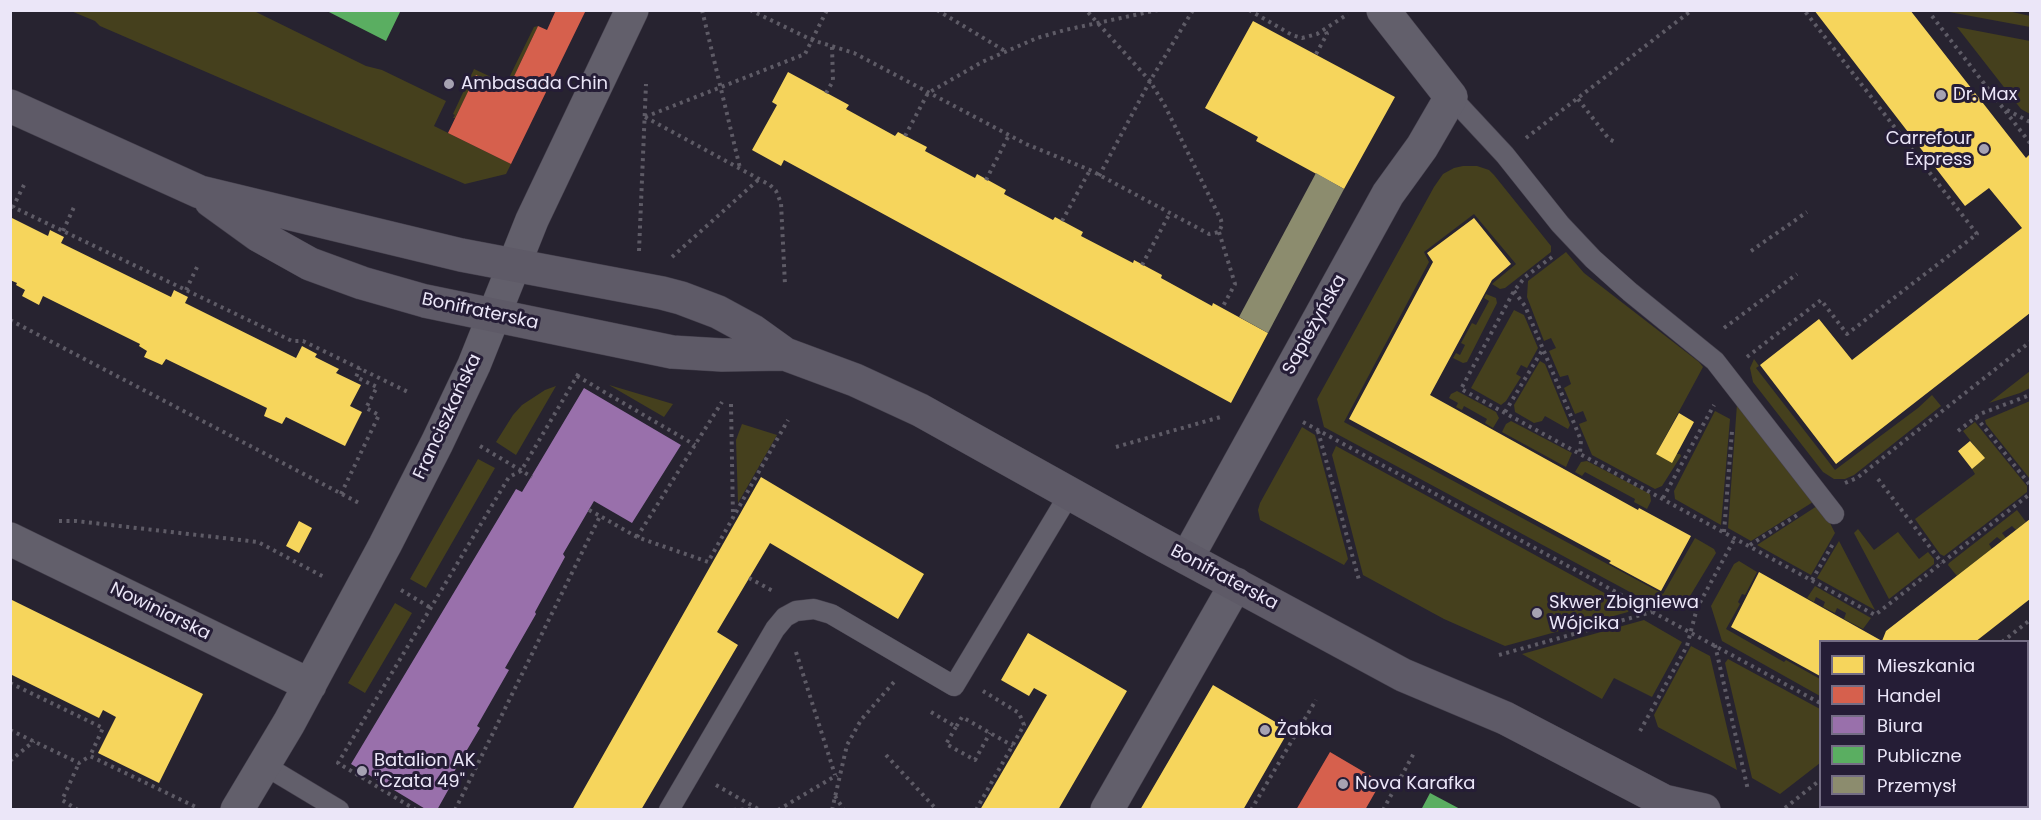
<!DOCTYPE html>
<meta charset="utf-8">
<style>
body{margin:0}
#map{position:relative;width:2041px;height:820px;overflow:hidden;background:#272330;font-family:Poppins,sans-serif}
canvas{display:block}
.frame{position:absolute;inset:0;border:12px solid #ebe6f8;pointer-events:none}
.legend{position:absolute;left:1819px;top:640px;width:210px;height:168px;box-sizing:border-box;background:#251d36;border:2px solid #746d84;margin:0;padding:8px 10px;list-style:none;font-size:18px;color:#ebe6f8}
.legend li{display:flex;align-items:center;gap:12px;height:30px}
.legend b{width:30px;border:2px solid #746d84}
</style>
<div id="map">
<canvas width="2041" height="820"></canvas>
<div class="frame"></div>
<ul class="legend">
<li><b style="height:16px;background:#f6d55c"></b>Mieszkania</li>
<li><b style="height:16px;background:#d6604d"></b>Handel</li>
<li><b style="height:16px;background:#9970ab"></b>Biura</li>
<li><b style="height:16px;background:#5aae61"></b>Publiczne</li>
<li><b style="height:16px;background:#8c8c6e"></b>Przemysł</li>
</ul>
</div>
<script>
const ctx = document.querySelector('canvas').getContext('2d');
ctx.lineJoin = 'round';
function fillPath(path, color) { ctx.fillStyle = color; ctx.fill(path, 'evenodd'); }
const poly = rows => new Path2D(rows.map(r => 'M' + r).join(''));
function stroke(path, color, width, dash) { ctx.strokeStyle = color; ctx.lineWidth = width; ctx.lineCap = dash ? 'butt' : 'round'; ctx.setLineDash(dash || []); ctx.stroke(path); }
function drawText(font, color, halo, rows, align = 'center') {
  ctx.font = font + ' Poppins,sans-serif'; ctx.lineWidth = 6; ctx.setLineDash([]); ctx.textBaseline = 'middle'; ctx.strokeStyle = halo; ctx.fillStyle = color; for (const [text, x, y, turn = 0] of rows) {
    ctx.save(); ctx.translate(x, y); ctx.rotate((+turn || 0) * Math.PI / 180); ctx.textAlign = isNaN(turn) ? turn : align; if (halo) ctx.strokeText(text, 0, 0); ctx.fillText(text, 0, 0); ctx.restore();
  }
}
fillPath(poly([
 [71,11,254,11,366,66,382,70,446,101,434,126,511,164,506,174,465,184,100,26,95,21],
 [1944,11,2008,11,2030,16,2030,27],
 [538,26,507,91,476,76,455,118,453,118,455,115,453,114,474,69,506,84,534,27],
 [1957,27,2030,41,2030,114,2021,109],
 [1463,166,1477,166,1489,170,1494,175,1551,246,1551,252,1505,288,1500,289,1492,284,1516,264,1474,214,1424,252,1429,262,1344,422,1663,594,1695,538,1714,549,1716,553,1690,596,1654,605,1324,427,1317,399,1434,187,1443,174,1454,168],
 [1566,252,1584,273,1699,362,1703,367,1656,454,1680,454,1681,456,1662,486,1655,489,1592,455,1579,424,1587,421,1583,411,1575,414,1564,388,1571,384,1568,375,1560,377,1549,351,1556,348,1551,338,1544,341,1527,297,1528,281],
 [1486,294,1496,298,1497,303,1467,362,1463,363,1453,358,1456,353,1460,355,1465,345,1461,343,1472,323,1476,325,1489,301,1484,298],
 [1514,310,1524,315,1538,348,1527,368,1521,365,1516,374,1521,377,1506,401,1501,405,1471,388],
 [1754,359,1759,366,1756,368,1835,470,1918,408,1932,395,1941,406,1854,475,1845,479,1834,479,1823,472,1753,382,1750,368],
 [1540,361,1545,364,1570,425,1568,429,1545,416,1542,421,1534,423,1515,412,1514,405],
 [2030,371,2030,388,2020,393,1989,403],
 [609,385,673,404,664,417],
 [556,386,516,455,496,442,513,415,522,405,545,390],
 [1457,391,1496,412,1499,418,1493,428,1485,423,1487,419,1464,406,1462,410,1456,407,1458,403,1449,398,1451,394],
 [2030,401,2030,479,1986,424,1985,420],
 [1737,404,1813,502,1751,541,1728,528],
 [1715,411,1730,419,1721,525,1675,499,1674,491],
 [1511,421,1572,453,1566,467,1502,432,1506,424],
 [1975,422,2027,486,2027,492,1944,556,1940,554,1915,519,1975,474,1972,469,1984,458,1963,431],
 [742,424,777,435,738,503,736,440],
 [1302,427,1315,435,1348,559,1344,565,1260,520,1258,510,1260,503],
 [1336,446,1630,607,1628,612,1505,646,1444,619,1363,575,1332,455],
 [478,459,495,468,426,588,410,579],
 [1587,461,1650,494,1651,501,1647,509,1634,502,1635,499,1585,472,1582,476,1575,472,1581,462],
 [1817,506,1829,521,1835,533,1811,575,1757,545],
 [2017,510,2026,522,2016,530,2012,526,2002,533,2006,538,2002,541,1997,537,1989,544,1992,549,1957,576,1948,565,1949,563],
 [1858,529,1874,550,1898,532,1919,559,1928,552,1934,559,1934,564,1889,599,1854,533],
 [1839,541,1875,610,1817,578],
 [1739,561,1757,572,1745,595,1742,594,1738,602,1740,604,1726,629,1784,662,1786,660,1820,679,1820,696,1722,641,1711,606,1734,564],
 [1815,586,1871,618,1863,629,1844,619,1846,613,1837,608,1835,613,1823,607,1825,602,1816,597,1814,602,1807,598],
 [395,603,412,613,365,693,348,683],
 [1644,620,1682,642,1652,697,1614,678,1602,699,1522,654],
 [1691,646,1710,656,1737,770,1658,727,1654,715],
 [1728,659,1820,709,1820,763,1780,794,1752,778,1725,663]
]), '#45401d');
fillPath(poly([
 [1814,10,1910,10,2026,158,2030,154,2030,313,1836,464,1760,365,1819,319,1852,360,2022,228,1989,188,1965,206],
 [1253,21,1395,97,1344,189,1256,141,1258,137,1205,108],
 [788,72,849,105,846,109,895,136,898,132,927,147,925,151,975,178,977,174,1006,190,1004,194,1053,220,1055,217,1083,232,1081,236,1133,263,1134,260,1162,275,1161,278,1212,306,1213,303,1268,333,1231,403,784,160,781,166,752,150,777,105,772,102],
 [10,217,48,236,50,230,64,237,61,243,171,297,174,290,188,297,185,303,296,358,302,346,317,354,315,357,339,369,336,373,361,385,350,406,362,412,345,446,286,417,282,424,264,416,267,408,166,359,162,365,144,357,147,351,139,346,140,344,43,296,39,305,22,296,25,290,16,285,17,283,10,280],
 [1474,218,1511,264,1492,280,1430,395,1638,510,1639,508,1691,536,1661,591,1609,563,1611,561,1349,419,1433,262,1427,253],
 [1679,413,1694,422,1672,463,1656,454],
 [1970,441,1985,458,1972,469,1958,451],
 [761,477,924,574,898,619,770,543,717,632,738,645,641,810,572,810],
 [2030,519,2030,599,1975,642,1820,642,1820,676,1731,627,1759,572,1882,641,1886,631],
 [299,521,312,528,299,553,286,546],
 [10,599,203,694,159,783,98,753,116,717,103,710,99,718,10,674],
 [1028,633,1127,691,1058,810,980,810,1047,695,1034,688,1029,696,1001,680],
 [1213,685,1289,730,1243,810,1140,810]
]), '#f6d55c');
fillPath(poly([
 [556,10,586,10,511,164,448,133,476,75,507,91,538,26,547,30],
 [1330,752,1381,782,1365,810,1296,810]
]), '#d6604d');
fillPath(poly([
 [584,388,681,445,632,523,594,501,563,554,565,557,535,612,536,614,505,668,509,670,477,726,480,728,448,782,451,785,437,810,427,810,351,764,516,489,522,492]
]), '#9970ab');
fillPath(poly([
 [325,10,401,10,386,41],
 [1430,793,1462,810,1421,810]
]), '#5aae61');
fillPath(poly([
 [1316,173,1344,189,1268,333,1239,317]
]), '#8c8c6e');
const lane = poly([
 [1451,97,1505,155,1560,224,1593,259,1630,292,1715,361,1834,514],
 [264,765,339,810],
 [669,810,775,629,785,617,796,611,814,609,831,614,954,686,1070,493]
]);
const street = poly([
 [10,539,310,685],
 [1187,558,1388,194,1422,147,1451,97,1383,10],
 [237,810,289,723,385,545,437,443,474,365,532,220,632,10],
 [1107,810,1236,584]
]);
const secondary = poly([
 [10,106,200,192,461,255,662,293,681,298,718,312,753,331,785,354,855,380,920,410,1155,541,1403,675,1505,718,1664,801,1704,810],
 [211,201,258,235,310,264,362,283,425,301,672,352,722,355,785,354],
 [2028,750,2030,748],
 [1952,810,1955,806]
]);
stroke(lane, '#45404d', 21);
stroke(street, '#45404d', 34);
stroke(secondary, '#45404d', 34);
stroke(poly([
 [702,10,740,168],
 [750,10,812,40,854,53,1026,144,1090,170,1209,234,1219,232,1222,225,1221,220,1165,106,1150,81,1086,10],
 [937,10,1005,51],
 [1249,10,1292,35,1302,38,1317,34,1348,14],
 [1932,16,2030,143],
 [1316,54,1327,34,1324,29],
 [826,93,833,81,832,46],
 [1578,99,1609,139,1617,143],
 [2007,110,2030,122],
 [645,117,770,185,776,191,781,203,785,285],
 [645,117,805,54,827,10],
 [905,136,928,93,982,62,1037,38,1065,30,1158,10],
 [1526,138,1692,10],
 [1099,176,1150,81,1193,10],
 [986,180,1009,135],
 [24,185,13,207,292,341,303,341,408,392],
 [1062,221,1090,170],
 [63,231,74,207],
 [1219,232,1235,284,1222,308],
 [639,251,646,84],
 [1751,251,1807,212],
 [672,257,759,179],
 [1552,257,1525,277,1514,291,1461,389,1875,615,2030,494],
 [1142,265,1170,213],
 [186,290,199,263],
 [1514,291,1525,306,1581,440,1580,453],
 [10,320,359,503],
 [1724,328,1797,274],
 [1747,357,1821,300,1847,334,1977,234,1804,10],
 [577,376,695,445],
 [731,404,733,517],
 [1505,412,1543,349],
 [1976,417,2030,485],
 [1303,422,1820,703],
 [1318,431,1359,580],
 [1958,431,1980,414,2030,395],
 [480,446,532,477],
 [1116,447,1224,416],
 [1878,479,1942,563],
 [1845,483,1857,478,2030,342],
 [341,494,379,415,366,408,377,387,356,377,360,368],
 [1663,498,1714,405],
 [589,510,600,516],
 [59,521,76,521,258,542,324,577],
 [1724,532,1732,431],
 [637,537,722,402],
 [1750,545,1799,514],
 [749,578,773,591],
 [1812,580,1834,542],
 [401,590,431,608],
 [2002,642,2030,620],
 [1715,645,1748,790],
 [796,652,835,775],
 [1499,655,1652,612],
 [10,683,103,728,90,756,198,808],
 [931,712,956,727,962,717,1013,746],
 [956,727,946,744,975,760,990,733],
 [10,730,79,763,90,756],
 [1640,731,1687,646,1697,608,1735,538],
 [886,755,937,810],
 [10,761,34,741],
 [716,785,758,809],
 [835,796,844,810],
 [1785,808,1820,780],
 [78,810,62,800,79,763],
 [416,810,338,763,509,477,521,471,580,371],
 [455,810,600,516,637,537,708,562,788,420],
 [733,810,756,809],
 [778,810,837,775],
 [832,810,847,745,861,720,894,682],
 [976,810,1024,725,1019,713,983,691],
 [1251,810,1316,700],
 [1383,810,1414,753]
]), '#5e5b66', 4, [3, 4.5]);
stroke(lane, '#625f6b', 20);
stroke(street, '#625f6b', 33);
stroke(secondary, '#5e5a67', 33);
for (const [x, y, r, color] of [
 [449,84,6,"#a6a2b2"],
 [1941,95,6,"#a6a2b2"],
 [1984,149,6,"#a6a2b2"],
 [1537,613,6,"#a6a2b2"],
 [1265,730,6,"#a6a2b2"],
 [362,771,6,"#a6a2b2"],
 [1343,784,6,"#a6a2b2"]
]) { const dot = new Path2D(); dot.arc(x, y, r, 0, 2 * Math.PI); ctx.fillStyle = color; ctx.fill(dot); stroke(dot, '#251d36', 2); }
drawText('18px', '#ebe6f8', '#251d36', [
 ["Ambasada Chin",461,84],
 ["Dr. Max",1953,95],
 ["Carrefour",1972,139,"right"],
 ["Express",1972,160,"right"],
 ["Skwer Zbigniewa",1549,603],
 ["Wójcika",1549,624],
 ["Żabka",1277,730],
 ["Batalion AK",374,761],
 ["\"Czata 49\"",374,782],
 ["Nova Karafka",1355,784]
], 'left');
drawText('18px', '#ebe6f8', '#251d36', [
 ["Bonifraterska",480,312,12],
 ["Sapieżyńska",1315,325,-61],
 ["Franciszkańska",448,417,-65],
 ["Bonifraterska",1224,578,28],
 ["Nowiniarska",160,612,26]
]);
</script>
